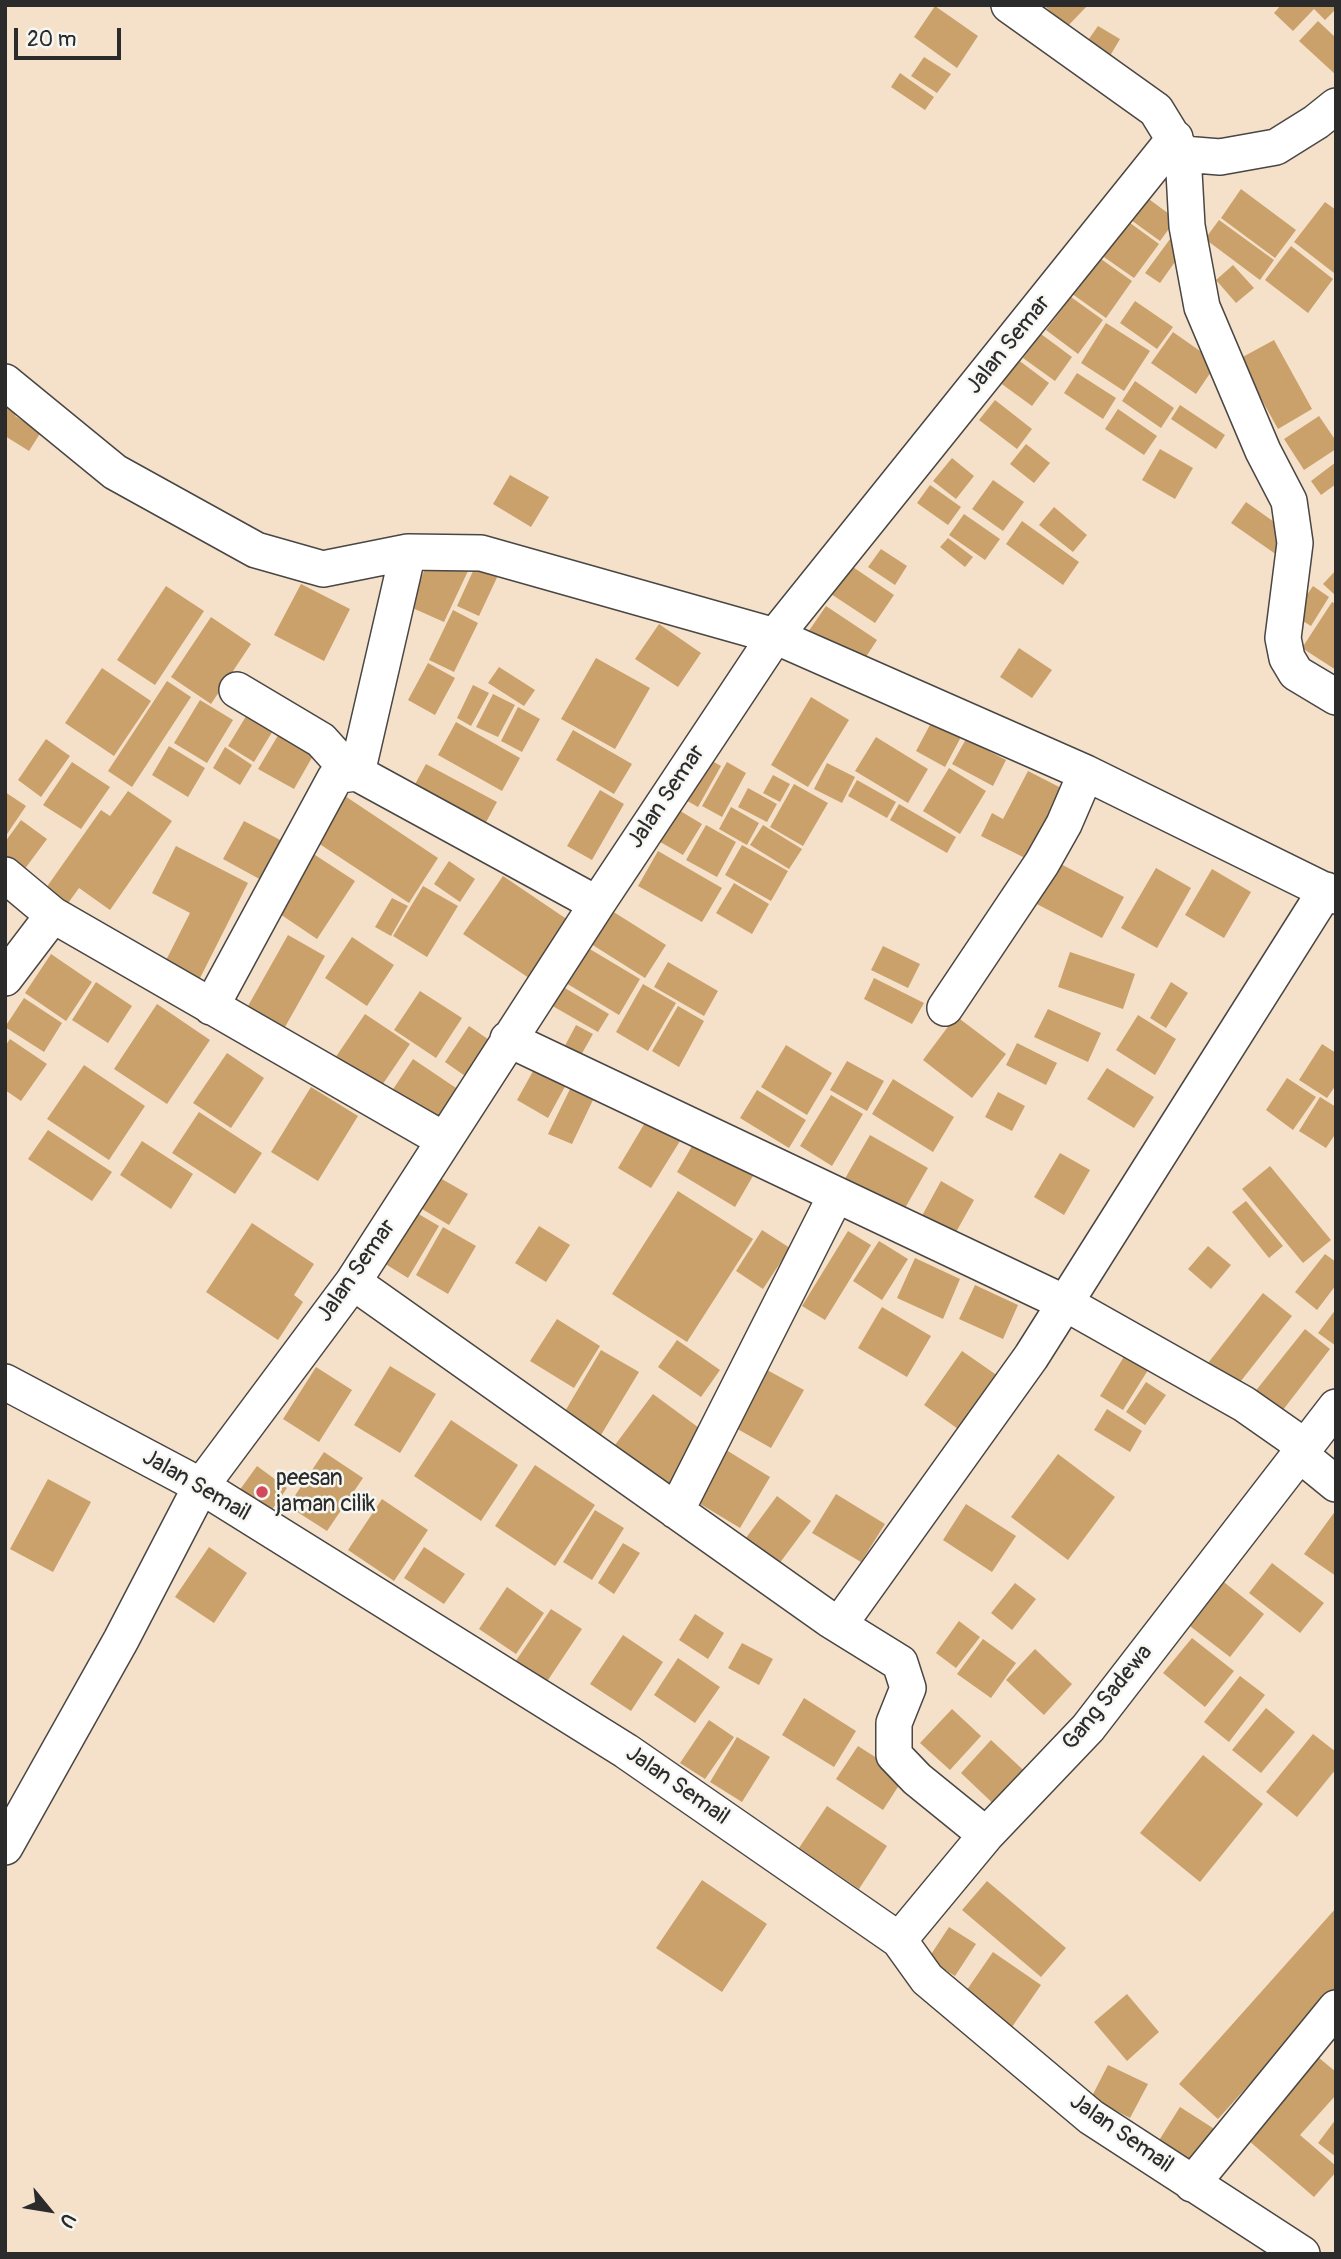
<!DOCTYPE html>
<style>
body{margin:0}
#map{position:relative;width:1341px;height:2259px;overflow:hidden;background:#f5e1ca;font-family:Pangolin,sans-serif}
canvas{display:block}
.frame{position:absolute;inset:0;border:7px solid #2b2b2b;pointer-events:none}
.north{position:absolute;left:14px;top:2175px;width:70px;height:70px;-webkit-text-stroke:5px #f6f6f2;paint-order:stroke;rotate:120deg;font-size:19px;font-weight:700;line-height:28px;text-align:center;color:#2b2b2b}
.north::after{content:'';display:block;margin:auto;width:24px;height:32px;background:#2b2b2b;clip-path:polygon(50% 0,100% 100%,50% 72%,0 100%)}
.scale{position:absolute;left:14px;top:28px;width:107px;height:32px;box-sizing:border-box;border:4px solid #2b2b2b;border-top:0;padding-left:9px;font-size:21px;line-height:24px;white-space:nowrap;color:#2b2b2b;-webkit-text-stroke:5px #f6f6f2;paint-order:stroke}
</style>
<div id="map">
<canvas width="1341" height="2259"></canvas>
<div class="frame"></div>
<div class="north">U</div>
<div class="scale">20 m</div>
</div>
<script>
const ctx = document.querySelector('canvas').getContext('2d');
ctx.lineJoin = 'round';
function fillPath(path, color) { ctx.fillStyle = color; ctx.fill(path, 'evenodd'); }
const poly = rows => new Path2D(rows.map(r => 'M' + r).join(''));
function stroke(path, color, width, dash) { ctx.strokeStyle = color; ctx.lineWidth = width; ctx.lineCap = dash ? 'butt' : 'round'; ctx.setLineDash(dash || []); ctx.stroke(path); }
function drawText(font, color, halo, rows, align = 'center') {
  ctx.font = font + ' Pangolin,sans-serif'; ctx.lineWidth = 5; ctx.setLineDash([]); ctx.textBaseline = 'middle'; ctx.strokeStyle = halo; ctx.fillStyle = color; for (const [text, x, y, turn = 0] of rows) {
    ctx.save(); ctx.translate(x, y); ctx.rotate((+turn || 0) * Math.PI / 180); ctx.textAlign = isNaN(turn) ? turn : align; if (halo) ctx.strokeText(text, 0, 0); ctx.fillText(text, 0, 0); ctx.restore();
  }
}
fillPath(poly([
 [1044,5,1088,5,1066,28],
 [1281,5,1336,5,1336,9,1325,20,1314,9,1293,31,1274,13],
 [935,6,978,36,957,68,914,37],
 [1318,21,1336,38,1336,75,1299,41],
 [1098,26,1120,39,1107,61,1084,46],
 [924,57,951,74,937,93,911,76],
 [900,73,934,97,925,110,891,87],
 [1241,189,1296,230,1275,258,1221,218],
 [1146,197,1176,219,1160,241,1131,220],
 [1325,202,1336,210,1334,273,1294,242],
 [1126,220,1159,244,1134,278,1101,255],
 [1219,220,1274,260,1260,280,1205,239],
 [1173,235,1187,245,1160,283,1145,273],
 [1291,246,1333,279,1308,313,1265,280],
 [1094,254,1132,281,1106,318,1068,291],
 [1233,265,1254,288,1236,303,1216,280],
 [1071,297,1103,320,1078,354,1046,330],
 [1135,301,1173,327,1157,349,1120,323],
 [1106,323,1150,351,1124,391,1081,363],
 [1173,332,1217,363,1196,394,1151,363],
 [1041,334,1072,357,1055,381,1023,358],
 [1274,340,1312,409,1278,429,1239,359],
 [1017,359,1049,383,1032,406,999,382],
 [1077,373,1116,398,1103,419,1064,393],
 [1135,381,1174,408,1161,428,1122,401],
 [5,389,25,400,15,416,41,432,29,451,5,436],
 [995,400,1032,429,1017,449,979,420],
 [1180,405,1225,435,1216,449,1171,419],
 [1118,409,1157,436,1144,455,1105,429],
 [1319,416,1336,441,1336,449,1304,470,1284,439],
 [1026,444,1050,463,1034,483,1010,464],
 [1160,449,1193,468,1175,499,1142,480],
 [952,458,974,476,956,499,933,481],
 [1336,462,1336,484,1321,495,1311,481],
 [510,475,549,497,531,527,493,504],
 [993,480,1024,502,1003,531,972,509],
 [930,485,961,507,948,525,917,503],
 [1246,502,1291,534,1277,555,1231,523],
 [1054,507,1087,535,1073,552,1039,525],
 [964,514,1000,539,985,560,949,535],
 [1022,521,1079,562,1063,585,1006,544],
 [948,538,973,557,965,567,940,547],
 [881,549,907,566,895,585,868,567],
 [432,554,468,571,444,622,408,606],
 [479,558,501,569,479,616,457,606],
 [850,565,894,595,875,623,831,594],
 [1336,570,1336,596,1323,584],
 [301,584,350,609,324,661,274,635],
 [166,586,204,611,155,685,117,660],
 [1313,586,1329,597,1311,626,1293,615],
 [1332,602,1336,604,1336,670,1302,648],
 [826,606,877,640,858,669,806,635],
 [453,610,478,623,454,672,429,660],
 [211,617,251,644,211,704,171,677],
 [659,624,701,653,678,687,635,659],
 [1019,648,1052,670,1032,698,1000,677],
 [596,658,650,688,615,749,561,719],
 [428,663,455,678,435,715,408,700],
 [499,667,535,690,524,706,488,683],
 [102,668,151,701,114,756,65,723],
 [167,681,191,697,132,787,108,771],
 [473,685,489,693,471,726,457,718],
 [493,694,515,705,498,737,476,727],
 [811,697,849,720,808,787,771,765],
 [200,700,233,720,207,763,174,743],
 [518,707,540,719,522,752,501,741],
 [251,708,277,724,254,762,228,746],
 [932,721,961,737,945,767,916,751],
 [456,722,520,758,502,791,438,755],
 [283,727,318,747,294,789,258,769],
 [573,730,632,764,614,794,556,760],
 [876,737,928,769,908,803,855,771],
 [46,739,70,756,41,797,18,780],
 [966,739,1006,760,993,786,952,764],
 [169,746,205,768,188,797,152,775],
 [225,747,252,765,240,785,213,768],
 [698,753,721,766,698,807,675,794],
 [72,762,110,787,81,829,43,805],
 [727,762,746,773,722,817,702,806],
 [827,763,855,777,842,803,814,789],
 [426,764,497,802,478,837,407,799],
 [949,768,986,791,960,834,923,811],
 [1028,771,1071,793,1035,863,981,836,992,813,1003,819],
 [773,775,790,784,780,802,763,793],
 [857,780,896,802,887,818,848,796],
 [794,784,828,803,803,846,770,827],
 [748,788,777,804,767,822,738,807],
 [600,790,624,804,592,860,567,846],
 [128,791,172,821,110,910,79,888,61,913,39,898,101,810,110,816],
 [5,792,26,806,5,837],
 [342,794,438,858,409,903,312,839],
 [667,803,702,824,683,855,648,835],
 [899,804,956,837,947,853,890,820],
 [731,807,759,823,747,845,719,829],
 [21,820,47,839,24,870,5,857,5,842],
 [244,821,284,842,263,881,223,859],
 [706,825,736,842,717,877,686,860],
 [763,825,802,849,789,869,750,845],
 [742,845,788,871,771,901,725,875],
 [176,846,248,883,194,990,160,972,190,913,152,893],
 [658,851,722,888,702,922,638,886],
 [312,853,355,881,317,939,274,910],
 [449,861,475,879,460,902,434,884],
 [1055,861,1124,897,1102,938,1033,902],
 [1156,868,1191,888,1157,948,1121,928],
 [1212,869,1251,892,1224,938,1185,915],
 [503,876,568,920,529,978,463,934],
 [734,883,769,904,752,934,716,913],
 [423,886,458,906,427,957,393,936],
 [392,898,408,906,391,936,375,927],
 [601,904,666,945,645,978,580,937],
 [288,935,325,956,285,1027,248,1006],
 [352,937,394,965,367,1006,325,978],
 [578,942,640,979,619,1015,556,977],
 [883,946,920,964,908,988,871,970],
 [1070,952,1135,974,1123,1009,1058,987],
 [51,954,92,982,66,1021,25,993],
 [668,962,718,991,704,1016,654,987],
 [874,978,924,1003,912,1024,864,999],
 [553,981,609,1014,598,1032,542,1000],
 [96,982,132,1006,108,1043,72,1020],
 [1171,982,1188,993,1166,1028,1150,1018],
 [643,984,676,1003,648,1051,616,1032],
 [420,991,462,1018,436,1058,394,1030],
 [24,998,62,1023,44,1052,5,1027],
 [157,1004,210,1040,167,1104,114,1069],
 [678,1006,704,1021,679,1067,652,1051],
 [1048,1009,1101,1033,1088,1062,1034,1037],
 [365,1014,410,1044,376,1094,331,1064],
 [1138,1015,1176,1039,1155,1075,1116,1050],
 [956,1016,1006,1054,972,1098,923,1060],
 [576,1025,593,1034,576,1064,560,1055],
 [469,1026,495,1044,471,1080,445,1062],
 [10,1039,47,1064,21,1101,5,1090,5,1046],
 [1017,1043,1057,1063,1046,1085,1006,1065],
 [1322,1044,1336,1053,1336,1085,1327,1098,1299,1080],
 [786,1045,832,1073,807,1115,761,1087],
 [227,1053,264,1078,231,1128,193,1103],
 [413,1059,462,1092,434,1133,386,1100],
 [847,1061,884,1081,867,1111,830,1090],
 [537,1064,568,1081,548,1118,517,1100],
 [84,1065,145,1106,109,1160,47,1119],
 [1107,1068,1154,1097,1134,1128,1087,1099],
 [1287,1078,1316,1097,1293,1130,1266,1110],
 [893,1079,954,1117,933,1152,872,1114],
 [311,1087,358,1116,318,1181,271,1152],
 [570,1089,593,1100,572,1144,548,1134],
 [757,1090,806,1120,789,1148,740,1118],
 [998,1092,1025,1106,1012,1131,985,1117],
 [831,1095,863,1114,832,1166,800,1146],
 [1320,1097,1336,1107,1336,1133,1326,1148,1299,1131],
 [199,1112,262,1153,235,1194,172,1153],
 [646,1121,680,1141,651,1188,618,1168],
 [48,1130,112,1172,92,1201,28,1159],
 [870,1135,928,1168,901,1215,843,1182],
 [142,1141,193,1174,171,1209,120,1175],
 [695,1141,753,1176,735,1207,677,1172],
 [1060,1153,1090,1170,1064,1215,1034,1197],
 [1270,1166,1331,1240,1303,1263,1242,1189],
 [440,1178,468,1194,449,1225,422,1209],
 [941,1181,974,1200,951,1241,918,1223],
 [678,1191,753,1239,687,1342,612,1294],
 [1246,1201,1283,1246,1269,1258,1232,1212],
 [410,1209,439,1226,408,1278,379,1260],
 [252,1223,314,1264,294,1295,303,1302,278,1340,206,1292],
 [539,1226,570,1245,546,1282,515,1263],
 [443,1227,476,1246,448,1294,416,1275],
 [762,1230,790,1248,763,1289,736,1271],
 [848,1231,871,1245,825,1320,802,1306],
 [879,1241,908,1259,882,1300,853,1281],
 [1208,1246,1231,1265,1211,1289,1188,1269],
 [1325,1254,1336,1262,1336,1285,1317,1310,1295,1292],
 [915,1258,960,1279,943,1319,897,1298],
 [975,1285,1018,1305,1003,1339,959,1319],
 [1263,1293,1292,1316,1237,1386,1208,1363],
 [882,1307,931,1336,907,1377,858,1348],
 [1336,1309,1336,1346,1318,1333],
 [557,1319,600,1346,574,1388,530,1361],
 [1305,1329,1330,1349,1276,1419,1250,1398],
 [677,1340,720,1370,701,1397,658,1367],
 [601,1350,639,1372,601,1435,564,1413],
 [962,1351,998,1376,961,1431,924,1405],
 [1125,1355,1148,1370,1123,1410,1100,1396],
 [390,1366,436,1394,400,1453,354,1425],
 [316,1367,352,1390,319,1442,283,1419],
 [767,1370,804,1390,771,1448,734,1427],
 [1146,1382,1166,1395,1145,1425,1126,1412],
 [653,1394,710,1436,672,1488,615,1445],
 [1107,1409,1142,1431,1130,1452,1094,1430],
 [451,1420,518,1465,481,1521,414,1476],
 [723,1448,770,1477,740,1528,692,1499],
 [324,1452,363,1478,327,1531,288,1506],
 [1058,1454,1115,1497,1068,1560,1011,1517],
 [535,1465,595,1505,555,1566,495,1526],
 [257,1466,287,1488,267,1517,236,1495],
 [48,1479,91,1502,53,1572,10,1549],
 [836,1494,885,1524,861,1562,812,1533],
 [777,1496,811,1521,776,1568,743,1542],
 [382,1499,428,1530,394,1581,348,1550],
 [966,1504,1016,1536,992,1572,943,1540],
 [595,1510,624,1528,592,1580,563,1562],
 [1336,1510,1336,1576,1304,1554],
 [623,1543,640,1553,614,1594,598,1583],
 [209,1547,247,1573,214,1623,175,1597],
 [424,1547,465,1574,444,1604,404,1578],
 [1272,1563,1324,1603,1300,1633,1249,1593],
 [1220,1579,1264,1614,1230,1657,1186,1623],
 [1015,1583,1036,1599,1012,1630,991,1613],
 [507,1587,544,1613,516,1654,479,1629],
 [551,1609,582,1629,538,1695,507,1674],
 [695,1614,724,1633,708,1659,679,1640],
 [959,1621,980,1637,956,1668,936,1653],
 [623,1635,663,1662,631,1711,590,1684],
 [1192,1638,1234,1671,1205,1707,1163,1673],
 [983,1639,1016,1663,991,1698,957,1674],
 [742,1643,773,1659,759,1685,728,1668],
 [1035,1649,1072,1684,1044,1715,1006,1680],
 [678,1658,720,1687,695,1723,654,1695],
 [1240,1676,1265,1695,1229,1742,1204,1722],
 [804,1698,856,1731,834,1767,782,1735],
 [1266,1708,1295,1732,1261,1773,1232,1750],
 [952,1709,981,1736,950,1770,920,1743],
 [709,1720,734,1737,705,1779,680,1763],
 [1313,1734,1336,1752,1336,1769,1297,1817,1266,1792],
 [737,1737,770,1757,742,1802,710,1782],
 [991,1740,1033,1779,1002,1812,961,1773],
 [858,1746,905,1776,883,1810,836,1779],
 [1203,1755,1263,1804,1200,1882,1140,1833],
 [827,1806,887,1846,859,1889,799,1848],
 [702,1880,767,1924,722,1992,656,1948],
 [987,1881,1066,1948,1041,1977,962,1910],
 [1336,1908,1336,1988,1218,2119,1179,2084],
 [949,1927,976,1944,955,1976,928,1959],
 [993,1952,1041,1985,1012,2027,964,1994],
 [1127,1994,1159,2032,1127,2061,1094,2022],
 [1318,2057,1336,2072,1336,2095,1300,2135,1336,2166,1336,2172,1314,2197,1241,2134],
 [1108,2065,1148,2084,1130,2118,1091,2098],
 [1180,2107,1216,2130,1193,2165,1158,2142],
 [1336,2119,1336,2157,1318,2143]
]), '#caa16a');
const minor = poly([
 [1009,5,1156,110,1183,154,1220,157,1276,147,1316,122,1336,106],
 [1183,154,1187,226,1202,307,1263,451,1289,501,1295,543,1283,638,1287,658,1296,673,1336,697],
 [5,382,115,472,256,550,323,569,408,552,481,553,775,636,1086,773,1336,896],
 [237,690,321,740,350,772],
 [357,773,408,552],
 [5,875,53,915,444,1140],
 [5,978,53,915],
 [211,1007,335,778,340,775,357,773,597,904],
 [945,1008,1042,863,1064,824,1086,773],
 [508,1039,1065,1303,1244,1404,1304,1446],
 [353,1282,829,1619,900,1663,908,1688,894,1723,894,1755,917,1779,986,1835],
 [5,1382,201,1486,626,1751,899,1940,927,1979,1091,2117,1302,2254],
 [1298,1453,1336,1484],
 [676,1511,836,1195],
 [839,1625,1031,1357,1326,890],
 [5,1847,121,1640,201,1486,353,1282,597,904,775,636,1175,138],
 [899,1940,986,1835,1088,1728,1336,1407],
 [1192,2184,1336,2008]
]);
stroke(minor, '#494643', 38);
stroke(minor, '#fff', 35);
for (const [x, y, r, color] of [
 [262,1492,7,"#d1495b"]
]) { const dot = new Path2D(); dot.arc(x, y, r, 0, 2 * Math.PI); ctx.fillStyle = color; ctx.fill(dot); stroke(dot, '#f6f6f2', 2.5); }
drawText('23px', '#2b2b2b', '#f6f6f2', [
 ["Jalan Semar",1009,345,-51],
 ["Jalan Semar",667,797,-56],
 ["Jalan Semar",357,1271,-55],
 ["Jalan Semail",196,1486,30],
 ["Gang Sadewa",1108,1698,-51],
 ["Jalan Semail",677,1786,35],
 ["Jalan Semail",1121,2134,35]
]);
drawText('23px', '#2b2b2b', '#f6f6f2', [
 ["peesan",276,1479],
 ["jaman cilik",276,1505]
], 'left');
</script>
